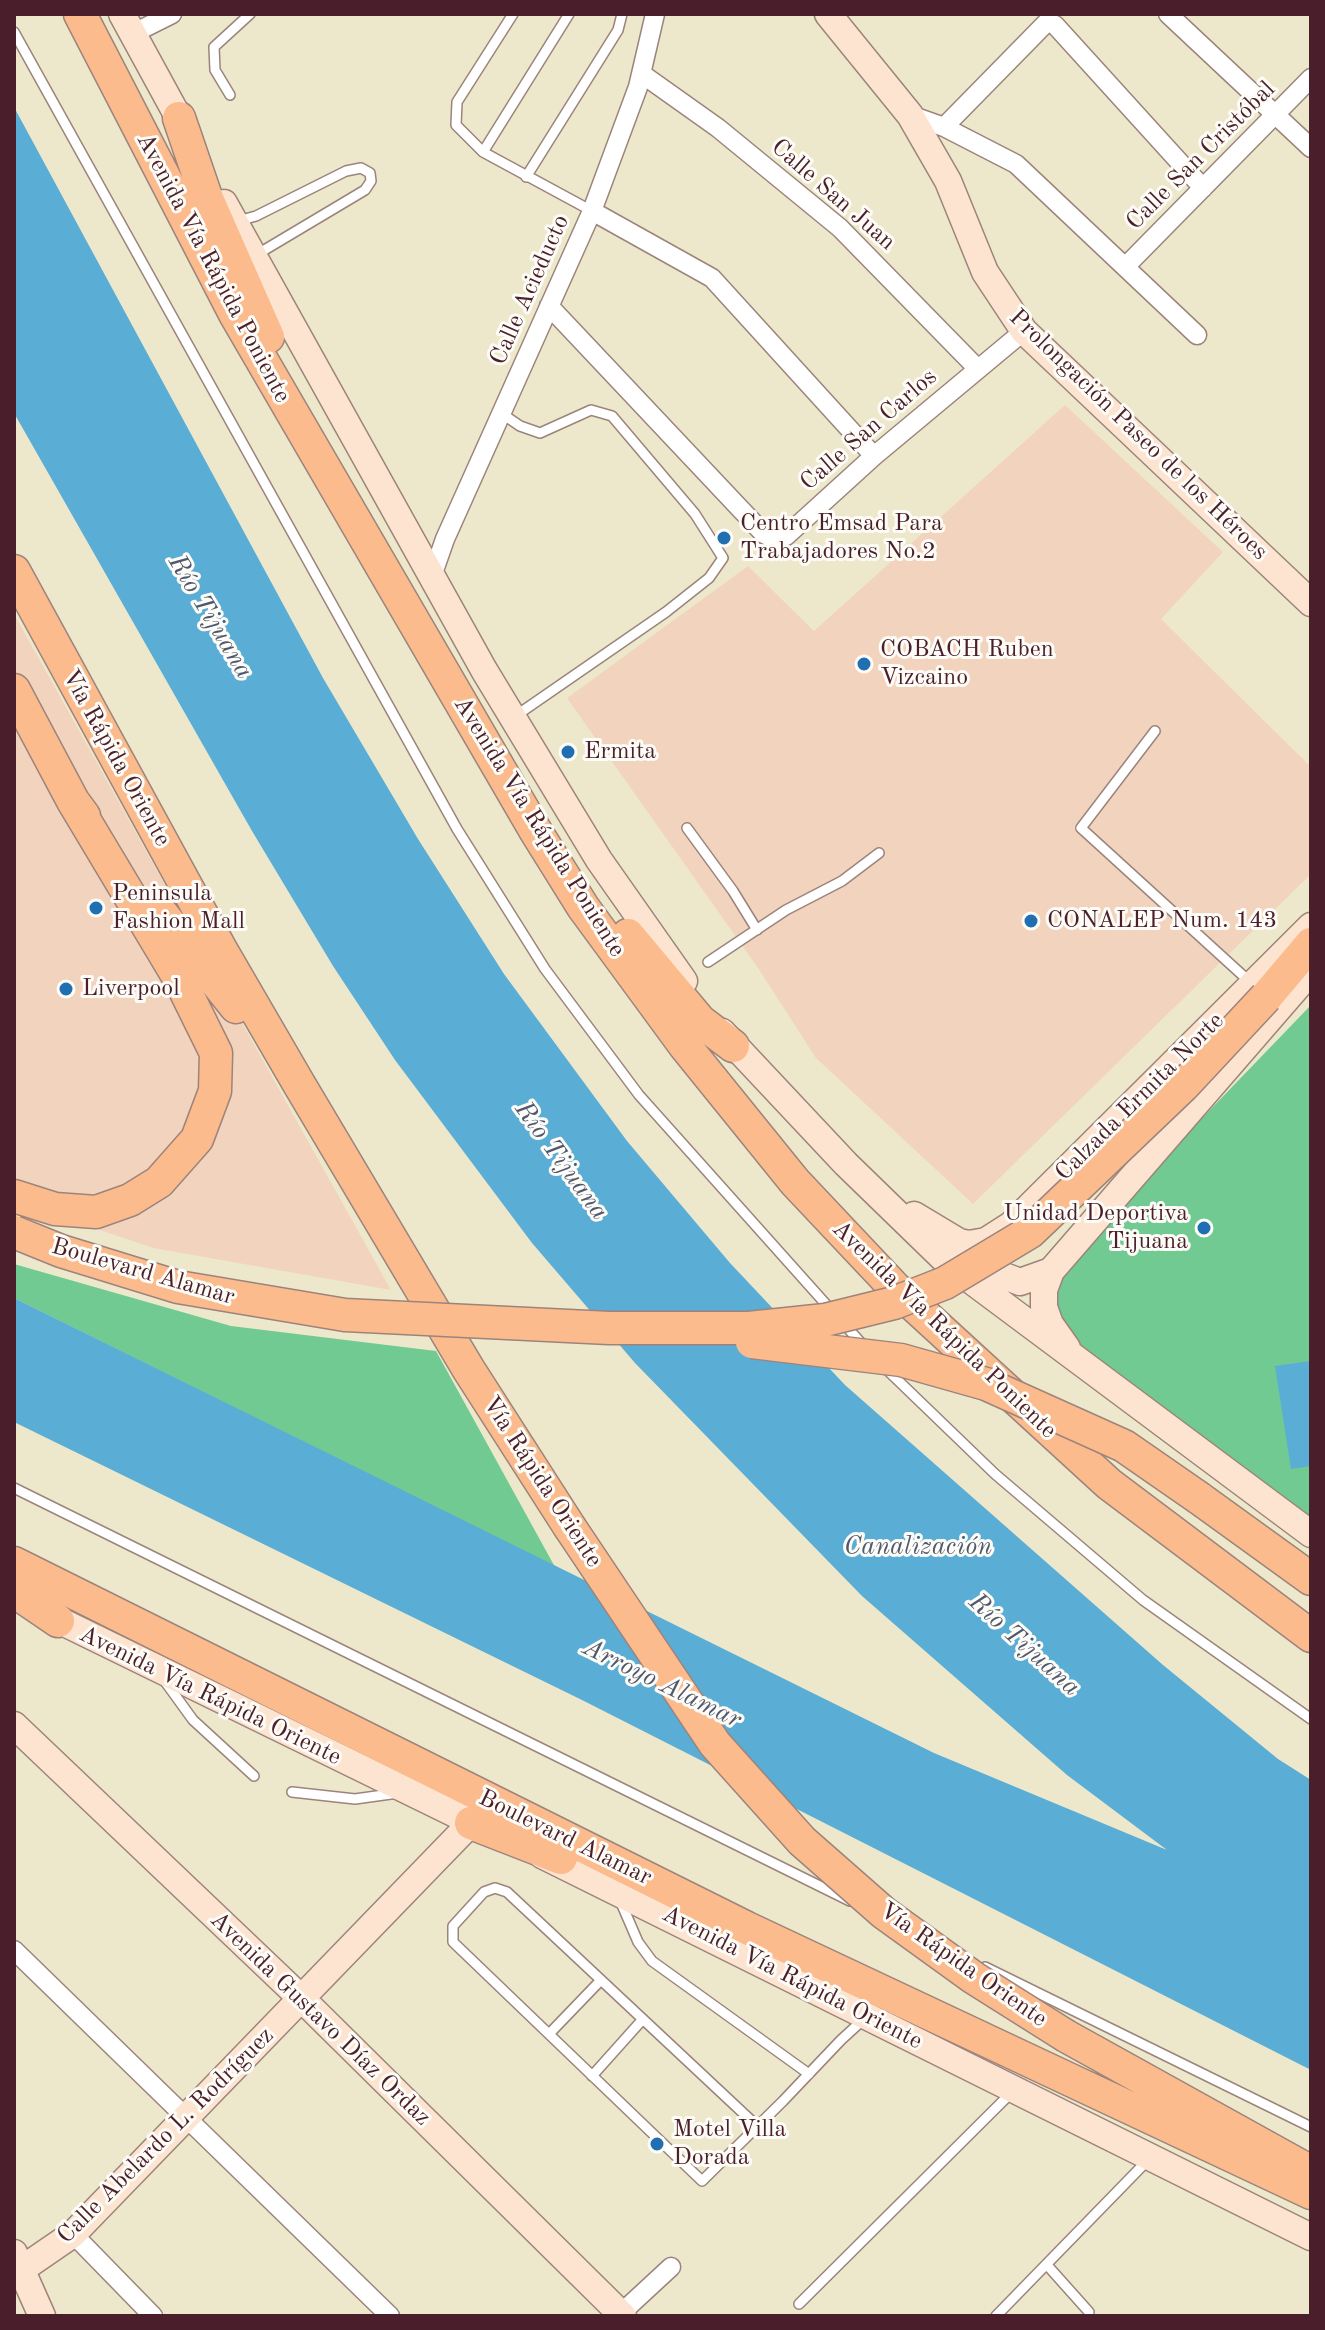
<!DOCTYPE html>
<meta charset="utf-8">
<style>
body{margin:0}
#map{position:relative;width:1325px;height:2330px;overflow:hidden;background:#ede8cc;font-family:"Old Standard TT",serif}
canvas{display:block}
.frame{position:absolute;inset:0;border:16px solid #4a1f2b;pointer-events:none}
</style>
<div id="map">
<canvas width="1325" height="2330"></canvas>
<div class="frame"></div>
</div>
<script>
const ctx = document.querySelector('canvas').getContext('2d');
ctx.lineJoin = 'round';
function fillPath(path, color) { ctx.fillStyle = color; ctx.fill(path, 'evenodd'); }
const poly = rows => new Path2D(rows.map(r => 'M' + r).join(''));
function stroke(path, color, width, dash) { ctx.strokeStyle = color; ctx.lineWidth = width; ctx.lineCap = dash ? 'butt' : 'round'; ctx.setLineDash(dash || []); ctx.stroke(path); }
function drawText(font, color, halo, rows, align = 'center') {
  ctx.font = font + ' "Old Standard TT",serif'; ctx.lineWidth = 6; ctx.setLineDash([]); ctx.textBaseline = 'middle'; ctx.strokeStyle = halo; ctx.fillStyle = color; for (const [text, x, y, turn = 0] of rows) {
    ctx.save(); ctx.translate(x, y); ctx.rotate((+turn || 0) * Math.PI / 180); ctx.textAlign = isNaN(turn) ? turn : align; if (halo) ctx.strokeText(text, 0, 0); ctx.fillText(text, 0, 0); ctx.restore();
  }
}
fillPath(poly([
 [1065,405,1223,552,1161,619,1311,767,1311,874,973,1204,816,1058,758,968,567,698,748,566,814,631],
 [14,614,391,1290,153,1248,14,1201]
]), '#f2d4be');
fillPath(poly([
 [1311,1005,1311,1527,1077,1351,1046,1292,1051,1275],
 [14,1264,231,1326,436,1351,555,1567,14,1298]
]), '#70ca92');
fillPath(poly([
 [14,107,323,678,418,839,504,974,627,1141,730,1263,845,1385,1163,1665,1278,1759,1311,1780,1311,2070,584,1701,14,1422,14,1298,934,1753,1167,1850,1067,1775,862,1596,635,1363,532,1243,395,1060,333,966,252,831,14,413],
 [1311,1361,1311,1466,1291,1469,1275,1366]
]), '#5aadd5');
const lane = poly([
 [513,14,457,102,456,125,483,152,592,211],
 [14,32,457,829,545,969,639,1095,832,1311],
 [230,95,215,70,214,47,250,14],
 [483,152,569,14],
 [526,177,618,30,622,14],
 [238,221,256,216,346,171,361,168,370,173,371,181,365,190,256,255],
 [501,413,520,426,540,433,591,410,612,416,695,514,723,558,709,578,666,612,514,717],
 [1155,731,1081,828,1250,982],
 [687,828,733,891,757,930],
 [708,962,786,910,842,881,879,853],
 [842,1322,864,1346],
 [883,1366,995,1474,1143,1600,1311,1719],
 [14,1488,850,1901],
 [164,1680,193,1720,254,1776],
 [292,1792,355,1799,398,1793],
 [619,1898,638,1942,652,1961,809,2074],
 [985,1967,1311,2127],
 [549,2034,601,1980],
 [592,2076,643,2019],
 [757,2126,507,1892,495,1888,484,1892,453,1926,453,1942,702,2181,783,2101,841,2040,865,2018],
 [1047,2265,1089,2312],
 [799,2304,1012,2092],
 [996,2316,1147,2161]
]);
const street = poly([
 [1168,14,1311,148],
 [132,34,172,14],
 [642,74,718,128,840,228,977,368],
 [910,115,944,127,1016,164,1197,335],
 [944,127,1048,21,1055,25,1203,188],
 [592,211,712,278,874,456],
 [1125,267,1311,78],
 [549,306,764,534,774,539,786,536,874,456,1024,331],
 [431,579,445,539,592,211,638,87,655,14],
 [14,1950,390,2316],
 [73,2234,153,2316],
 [618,2316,671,2267]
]);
const secondary = poly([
 [122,14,187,133],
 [828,14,910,115,948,181,985,272,1024,331,1311,603],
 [224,203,484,670,599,860,684,981],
 [722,1032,846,1164,949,1264,1311,1534],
 [914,1215,959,1242,969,1244,986,1241,1011,1225,1311,926],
 [1003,1239,995,1263,999,1274,1020,1282,1051,1271],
 [1067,1348,1050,1324,1044,1307,1044,1290,1051,1271,1311,971],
 [42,1612,488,1830],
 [14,1725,303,2000,623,2316],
 [542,1855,1311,2237],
 [14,2253,42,2316],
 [22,2269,73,2234,471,1823]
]);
const highway = poly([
 [80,14,235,314,535,830,583,907,685,1046,795,1182,895,1288,1109,1484,1311,1636],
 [179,118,205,194,268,337],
 [14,571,220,948,299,1084,469,1370,569,1526],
 [14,690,73,801,84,816],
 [158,909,236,1007],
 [628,935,700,1021,733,1046],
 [1266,997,1311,944],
 [14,1196,55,1209,96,1212,130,1200,159,1182,197,1139,215,1091,216,1053,179,978,73,801],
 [1199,1498,1311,1579],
 [14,1563,747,1928,1311,2193],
 [14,1591,58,1621],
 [471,1823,561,1858],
 [1066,2036,1304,2168]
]);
stroke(lane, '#9c847c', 12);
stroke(street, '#9c847c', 21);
stroke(secondary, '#9c847c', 29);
stroke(highway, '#9c847c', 35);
stroke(lane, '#fff', 9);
stroke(street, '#fff', 18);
stroke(secondary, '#fde4d1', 26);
stroke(highway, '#fbbb8d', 32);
const highwayBridge = poly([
 [14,1232,61,1251,178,1287,345,1315,609,1328,749,1328,825,1320,894,1303,945,1283,1030,1232,1183,1086,1266,997],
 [752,1342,901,1360,986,1384,1124,1446,1199,1498],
 [569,1526,715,1744,802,1841,884,1913,974,1978,1066,2036]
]);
stroke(highwayBridge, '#9c847c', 35, []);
stroke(highwayBridge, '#fbbb8d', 32);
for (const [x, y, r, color] of [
 [724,538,8,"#1f6fb2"],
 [864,664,8,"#1f6fb2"],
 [568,752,8,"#1f6fb2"],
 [96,908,8,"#1f6fb2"],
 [1031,921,8,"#1f6fb2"],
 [66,989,8,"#1f6fb2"],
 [1204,1228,8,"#1f6fb2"],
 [657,2144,8,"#1f6fb2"]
]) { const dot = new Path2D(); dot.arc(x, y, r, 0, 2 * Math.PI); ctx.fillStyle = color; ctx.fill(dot); stroke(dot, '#fdfcf7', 3); }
drawText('24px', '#4a1f2b', '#fdfcf7', [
 ["Calle San Cristóbal",1201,156,-45],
 ["Calle San Juan",833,195,41],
 ["Avenida Vía Rápida Poniente",213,268,62],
 ["Calle Acieducto",530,290,-66],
 ["Calle San Carlos",869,430,-41],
 ["Prolongación Paseo de los Héroes",1138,435,44],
 ["Vía Rápida Oriente",116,758,61],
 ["Avenida Vía Rápida Poniente",539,827,58],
 ["Calzada Ermita Norte",1140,1097,-45],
 ["Boulevard Alamar",143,1272,16],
 ["Avenida Vía Rápida Poniente",944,1330,44],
 ["Vía Rápida Oriente",542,1482,57],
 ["Avenida Vía Rápida Oriente",210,1696,26],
 ["Boulevard Alamar",565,1838,26],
 ["Vía Rápida Oriente",963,1965,35],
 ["Avenida Vía Rápida Oriente",792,1978,27],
 ["Avenida Gustavo Díaz Ordaz",320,2019,44],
 ["Calle Abelardo L. Rodríguez",166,2136,-45]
]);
drawText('24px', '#4a1f2b', '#fdfcf7', [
 ["Centro Emsad Para",740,524],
 ["Trabajadores No.2",740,552],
 ["COBACH Ruben",880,650],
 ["Vizcaino",880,678],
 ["Ermita",584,752],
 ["Peninsula",112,894],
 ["Fashion Mall",112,922],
 ["CONALEP Num. 143",1047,921],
 ["Liverpool",82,989],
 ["Unidad Deportiva",1188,1214,"right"],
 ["Tijuana",1188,1242,"right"],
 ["Motel Villa",673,2130],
 ["Dorada",673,2158]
], 'left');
drawText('italic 26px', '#50586f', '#fdfcf7', [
 ["Río Tijuana",210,617,59],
 ["Río Tijuana",561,1161,54],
 ["Canalización",918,1547],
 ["Río Tijuana",1024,1645,42],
 ["Arroyo Alamar",662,1684,26]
]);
</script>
